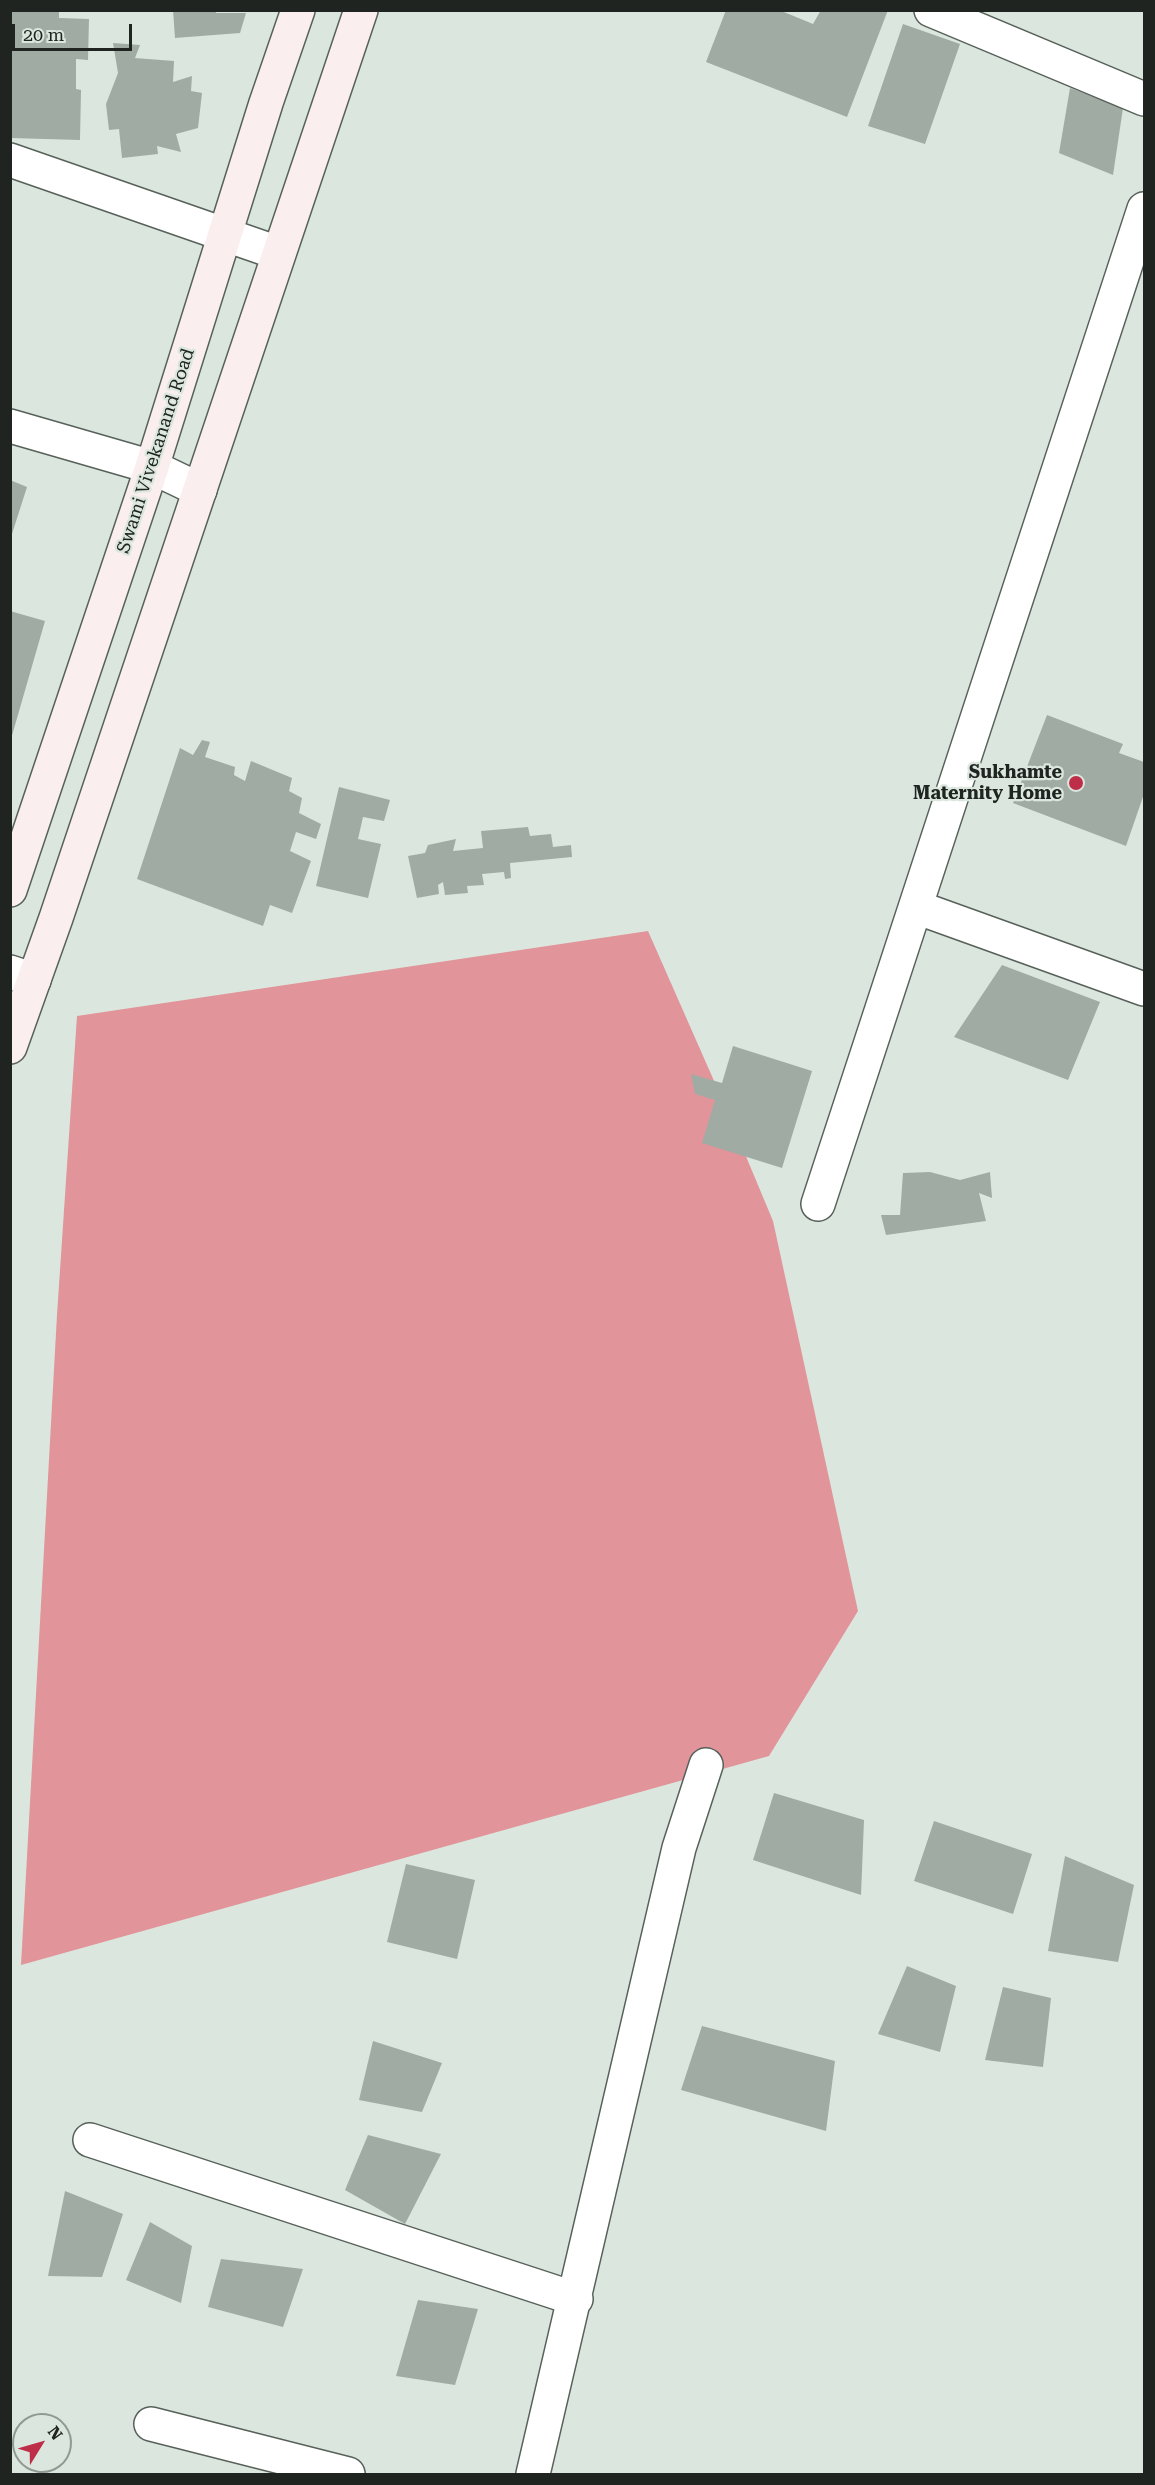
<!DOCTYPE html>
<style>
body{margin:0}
#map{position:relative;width:1155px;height:2485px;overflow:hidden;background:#dbe7de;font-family:"Roboto Serif",serif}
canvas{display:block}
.frame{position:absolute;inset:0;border:12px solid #202421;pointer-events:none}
.north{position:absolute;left:12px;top:2413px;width:60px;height:60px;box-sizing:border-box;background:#dbe7de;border:2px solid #909992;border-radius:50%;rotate:53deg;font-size:16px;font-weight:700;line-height:24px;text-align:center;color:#202421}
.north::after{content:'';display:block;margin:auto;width:21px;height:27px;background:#bf2e48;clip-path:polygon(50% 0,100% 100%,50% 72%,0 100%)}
.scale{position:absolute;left:12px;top:24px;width:120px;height:27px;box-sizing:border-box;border:3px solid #202421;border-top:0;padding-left:8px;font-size:18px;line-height:21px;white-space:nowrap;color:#202421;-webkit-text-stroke:4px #dbe7de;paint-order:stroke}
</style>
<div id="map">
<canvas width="1155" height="2485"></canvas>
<div class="frame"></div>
<div class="north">N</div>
<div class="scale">20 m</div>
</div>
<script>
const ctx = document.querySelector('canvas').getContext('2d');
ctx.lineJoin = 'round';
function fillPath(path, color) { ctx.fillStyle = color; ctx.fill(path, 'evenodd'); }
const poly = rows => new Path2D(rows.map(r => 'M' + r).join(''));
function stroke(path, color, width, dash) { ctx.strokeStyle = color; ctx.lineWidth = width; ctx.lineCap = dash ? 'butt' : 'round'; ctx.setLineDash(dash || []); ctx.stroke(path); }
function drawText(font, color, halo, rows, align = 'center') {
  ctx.font = font + ' "Roboto Serif",serif'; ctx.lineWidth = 4.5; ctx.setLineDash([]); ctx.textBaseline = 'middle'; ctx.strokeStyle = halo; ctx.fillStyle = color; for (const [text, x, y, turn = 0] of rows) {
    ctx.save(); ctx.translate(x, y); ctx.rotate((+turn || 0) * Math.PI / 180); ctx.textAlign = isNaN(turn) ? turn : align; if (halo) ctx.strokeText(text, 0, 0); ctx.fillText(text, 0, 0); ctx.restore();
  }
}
fillPath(poly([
 [648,931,722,1099,773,1221,858,1611,769,1756,21,1965,57,1315,77,1016]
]), '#e19499');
fillPath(poly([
 [10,10,59,10,59,18,89,19,88,60,76,59,76,89,81,90,80,140,10,138],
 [173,10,216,10,216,13,246,13,240,33,175,38],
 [726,10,779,10,813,24,821,10,888,10,847,117,706,62],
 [903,24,960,44,925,144,868,126],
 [113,43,140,45,135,58,174,61,173,82,192,76,191,91,202,93,198,128,176,134,181,152,157,146,158,154,122,158,119,129,109,130,106,104,118,73],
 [1070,88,1123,108,1113,175,1059,153],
 [10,480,27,487,11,537,10,537],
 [10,611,45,621,11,739,10,739],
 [1047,715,1123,744,1119,753,1144,762,1144,794,1126,846,1013,803],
 [202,740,210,742,205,757,235,767,234,775,245,781,251,761,292,778,289,791,302,798,299,813,321,824,316,839,296,832,290,851,311,861,292,913,270,905,263,926,137,879,180,748,193,755],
 [339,787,390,800,384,821,363,817,358,839,381,844,368,898,316,886],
 [528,827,530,836,551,834,553,847,571,845,572,857,510,863,511,878,505,879,504,872,482,874,484,885,467,886,468,893,445,895,443,882,438,885,439,894,417,898,408,856,425,853,428,845,456,839,453,851,483,848,481,831],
 [1002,965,1100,1002,1068,1080,954,1037],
 [733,1046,812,1071,782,1168,702,1143,715,1100,695,1094,691,1074,722,1083],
 [930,1172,960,1180,990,1172,992,1198,979,1193,986,1221,886,1235,881,1215,900,1215,903,1173],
 [774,1793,864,1820,861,1895,753,1860],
 [934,1821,1032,1854,1013,1914,914,1881],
 [1065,1856,1134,1885,1118,1962,1048,1951],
 [406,1864,475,1880,457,1959,387,1942],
 [907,1966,956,1986,940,2052,878,2034],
 [1003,1987,1051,1998,1043,2067,985,2060],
 [702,2026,835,2061,826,2131,681,2090],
 [373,2041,442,2063,422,2112,359,2100],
 [368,2135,441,2154,405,2224,345,2190],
 [65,2191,123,2214,102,2277,48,2276],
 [150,2222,192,2246,181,2303,126,2280],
 [221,2259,303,2269,283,2327,208,2307],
 [418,2300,478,2309,455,2385,396,2376]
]), '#a0aba3');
const street = poly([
 [931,10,1144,99],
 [10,160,278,253],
 [10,426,152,467,200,490],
 [916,907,1144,989],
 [10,972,34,980],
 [818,1204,1144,209],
 [90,2140,576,2299],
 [151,2424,348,2474],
 [533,2474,679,1848,706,1765]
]);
const secondary = poly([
 [10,890,152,467,266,103,298,10],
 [10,1047,56,918,361,10]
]);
stroke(street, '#57615a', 36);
stroke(secondary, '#57615a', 36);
stroke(street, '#fff', 33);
stroke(secondary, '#fbeeee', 33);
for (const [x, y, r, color] of [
 [1076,783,8,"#bf2e48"]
]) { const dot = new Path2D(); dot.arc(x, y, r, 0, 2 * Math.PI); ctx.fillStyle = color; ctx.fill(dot); stroke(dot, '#dbe7de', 2); }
drawText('18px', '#202421', '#dbe7de', [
 ["Swami Vivekanand Road",156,451,-72]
]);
drawText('bold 18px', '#202421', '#dbe7de', [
 ["Sukhamte",1062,773],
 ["Maternity Home",1062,794]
], 'right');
</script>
